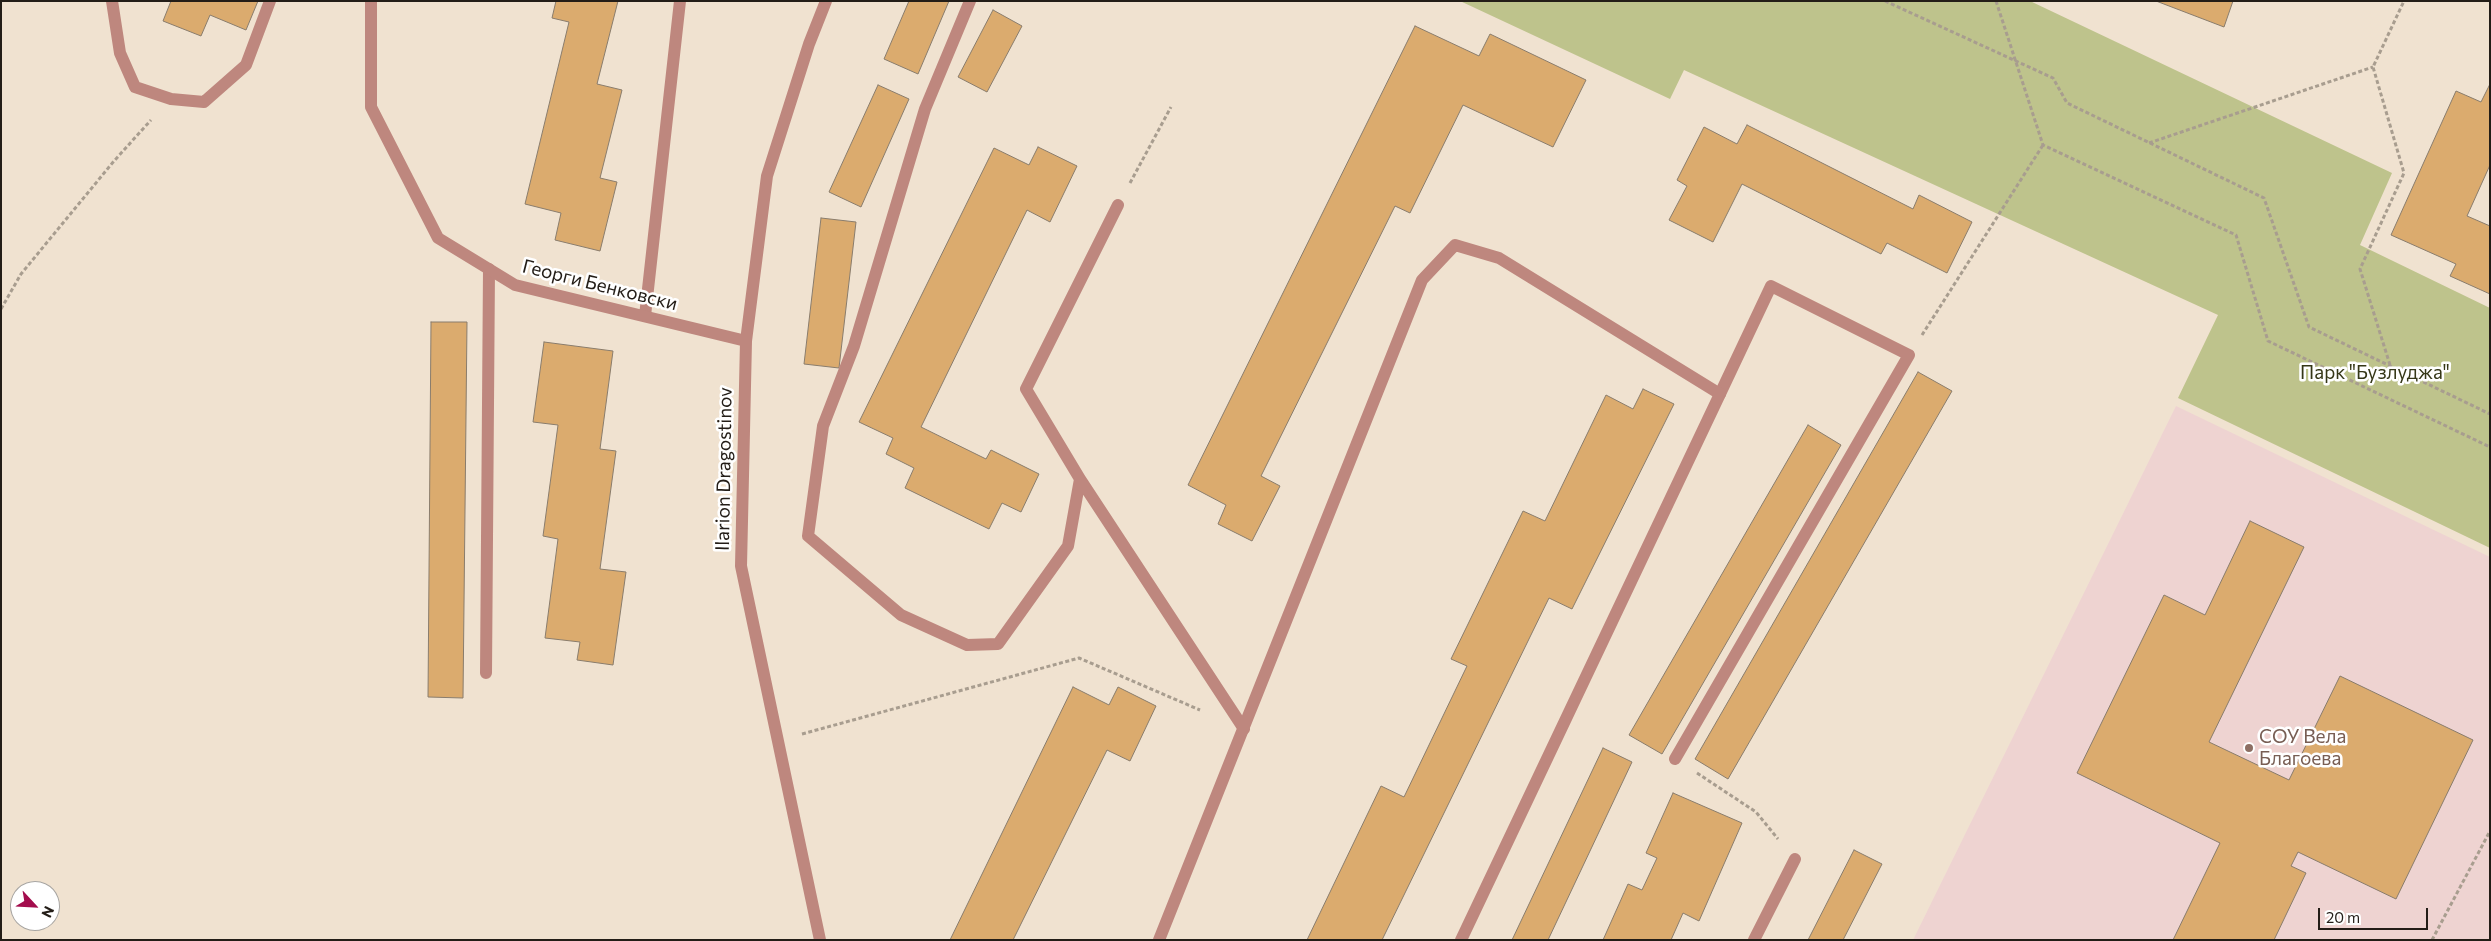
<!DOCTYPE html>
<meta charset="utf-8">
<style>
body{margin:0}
#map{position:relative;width:2491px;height:941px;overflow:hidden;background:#f0e2d0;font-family:Commissioner,sans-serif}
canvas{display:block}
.frame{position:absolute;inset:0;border:2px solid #231d17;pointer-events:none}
.north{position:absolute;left:10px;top:881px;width:50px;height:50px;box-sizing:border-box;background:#fff;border:1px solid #a7a5a2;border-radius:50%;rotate:115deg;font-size:14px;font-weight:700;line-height:20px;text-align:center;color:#231d17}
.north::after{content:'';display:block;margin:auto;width:18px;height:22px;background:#a30d4d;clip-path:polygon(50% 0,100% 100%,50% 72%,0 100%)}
.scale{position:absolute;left:2318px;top:908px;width:110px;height:22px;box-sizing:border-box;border:2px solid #231d17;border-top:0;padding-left:6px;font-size:15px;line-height:18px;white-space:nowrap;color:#231d17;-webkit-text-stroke:4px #fff;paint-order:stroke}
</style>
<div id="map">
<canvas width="2491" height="941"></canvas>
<div class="frame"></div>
<div class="north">N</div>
<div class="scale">20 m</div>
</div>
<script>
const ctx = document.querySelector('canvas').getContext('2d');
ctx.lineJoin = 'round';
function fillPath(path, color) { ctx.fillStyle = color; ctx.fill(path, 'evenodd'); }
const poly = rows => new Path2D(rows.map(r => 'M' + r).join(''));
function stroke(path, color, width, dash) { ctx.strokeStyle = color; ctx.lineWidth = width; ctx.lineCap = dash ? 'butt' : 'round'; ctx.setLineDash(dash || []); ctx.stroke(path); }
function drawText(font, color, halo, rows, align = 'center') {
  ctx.font = font + ' Commissioner,sans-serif'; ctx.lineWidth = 5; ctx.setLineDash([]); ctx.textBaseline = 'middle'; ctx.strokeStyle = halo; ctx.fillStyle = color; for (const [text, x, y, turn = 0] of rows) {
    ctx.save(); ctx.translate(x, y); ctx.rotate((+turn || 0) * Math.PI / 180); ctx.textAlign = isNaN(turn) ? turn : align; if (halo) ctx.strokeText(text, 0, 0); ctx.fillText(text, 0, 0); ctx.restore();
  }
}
fillPath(poly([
 [2176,406,2490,557,2490,940,1913,940]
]), '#eed3d1');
fillPath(poly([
 [1460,1,2030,1,2392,173,2360,245,2490,308,2490,548,2178,398,2218,315,1684,70,1670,99]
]), '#bec38c');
const building = poly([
 [171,1,258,1,246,30,210,15,201,36,163,21,171,1],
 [556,1,618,1,597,84,622,90,600,178,617,182,600,251,555,240,561,213,525,204,569,22,552,18,556,1],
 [909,1,949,1,918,74,884,59,909,1],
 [2156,1,2233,1,2224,27,2156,1],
 [993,10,1022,26,987,92,958,77,993,10],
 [1415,26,1479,56,1490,34,1586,80,1553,147,1463,105,1410,213,1395,206,1261,476,1280,486,1252,541,1218,524,1226,505,1188,485,1415,26],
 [2490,84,2490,165,2467,216,2490,226,2490,294,2450,276,2456,264,2391,235,2456,91,2481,102,2490,84],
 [878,85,909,99,861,207,829,192,878,85],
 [1747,125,1913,209,1919,195,1972,222,1947,273,1887,243,1881,254,1742,184,1713,242,1669,220,1687,186,1677,180,1704,127,1737,144,1747,125],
 [1038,147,1077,166,1050,222,1027,210,921,427,986,459,991,450,1039,474,1021,512,1002,503,989,529,905,488,914,468,886,454,893,438,859,422,994,148,1029,165,1038,147],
 [821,218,856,222,839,368,804,364,821,218],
 [431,322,467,322,463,698,428,697,431,322],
 [544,342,613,351,600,449,616,451,600,569,626,572,613,665,577,660,580,642,545,638,558,539,543,536,558,425,533,422,544,342],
 [1918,372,1952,391,1728,779,1695,759,1918,372],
 [1643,389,1674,404,1572,609,1549,598,1382,940,1307,940,1381,786,1404,797,1467,666,1451,659,1523,511,1545,521,1606,395,1633,409,1643,389],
 [1808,425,1841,445,1662,754,1629,735,1808,425],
 [2250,521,2304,547,2209,742,2289,780,2340,676,2473,740,2396,899,2298,852,2291,866,2306,873,2274,940,2173,940,2220,843,2077,773,2164,595,2205,615,2250,521],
 [1073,687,1109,705,1118,687,1156,706,1130,761,1107,750,1013,940,950,940,1073,687],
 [1603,748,1632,762,1548,940,1512,940,1603,748],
 [1673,793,1742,823,1699,921,1683,913,1671,940,1603,940,1628,884,1642,890,1657,858,1646,853,1673,793],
 [1854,850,1882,864,1843,940,1808,940,1854,850]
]);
fillPath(building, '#dbab6e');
stroke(building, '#897c6c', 1);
stroke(poly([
 [1885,1,2053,78,2067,103,2264,198,2309,327,2490,414],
 [1996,1,2043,145,2236,235,2268,341,2490,447],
 [2149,143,2373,67],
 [1130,183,1171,107],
 [1,309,21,274,114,161,151,120],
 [1922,335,2043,145],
 [2390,365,2360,269,2404,173,2373,67,2404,1],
 [802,734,1079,658,1200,710],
 [1697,773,1756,812,1778,839],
 [2432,940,2490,831]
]), '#a89d8f', 3, [4, 2.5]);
stroke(poly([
 [112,1,120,53,135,87,171,99,204,102,246,65,270,1],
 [970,1,925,109,854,346,823,426,808,536,901,615,967,645,998,644,1068,546,1080,479],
 [1118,205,1026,389,1080,479,1244,729],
 [645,316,680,1],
 [486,673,489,269],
 [1675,759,1909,355,1771,286,1720,394],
 [1754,940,1795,859]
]), '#be877e', 12);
stroke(poly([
 [371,1,371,107,438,238,515,285,746,341],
 [820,940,741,566,746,341,767,176,809,44,826,1],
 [1159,940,1422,280,1455,245,1499,258,1720,394,1461,940]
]), '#be877e', 12);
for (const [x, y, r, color] of [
 [2249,748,5,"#8d6e63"]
]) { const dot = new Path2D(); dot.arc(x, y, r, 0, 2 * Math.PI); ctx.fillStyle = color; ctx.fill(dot); stroke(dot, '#fff', 2); }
drawText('19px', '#231d17', '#fff', [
 ["Георги Бенковски",600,285,14],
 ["Ilarion Dragostinov",724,469,-89]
]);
drawText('19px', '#353717', '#fff', [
 ["Парк \"Бузлуджа\"",2375,373]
]);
drawText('19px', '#785e54', '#fff', [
 ["СОУ Вела",2259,737],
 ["Благоева",2259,759]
], 'left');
</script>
